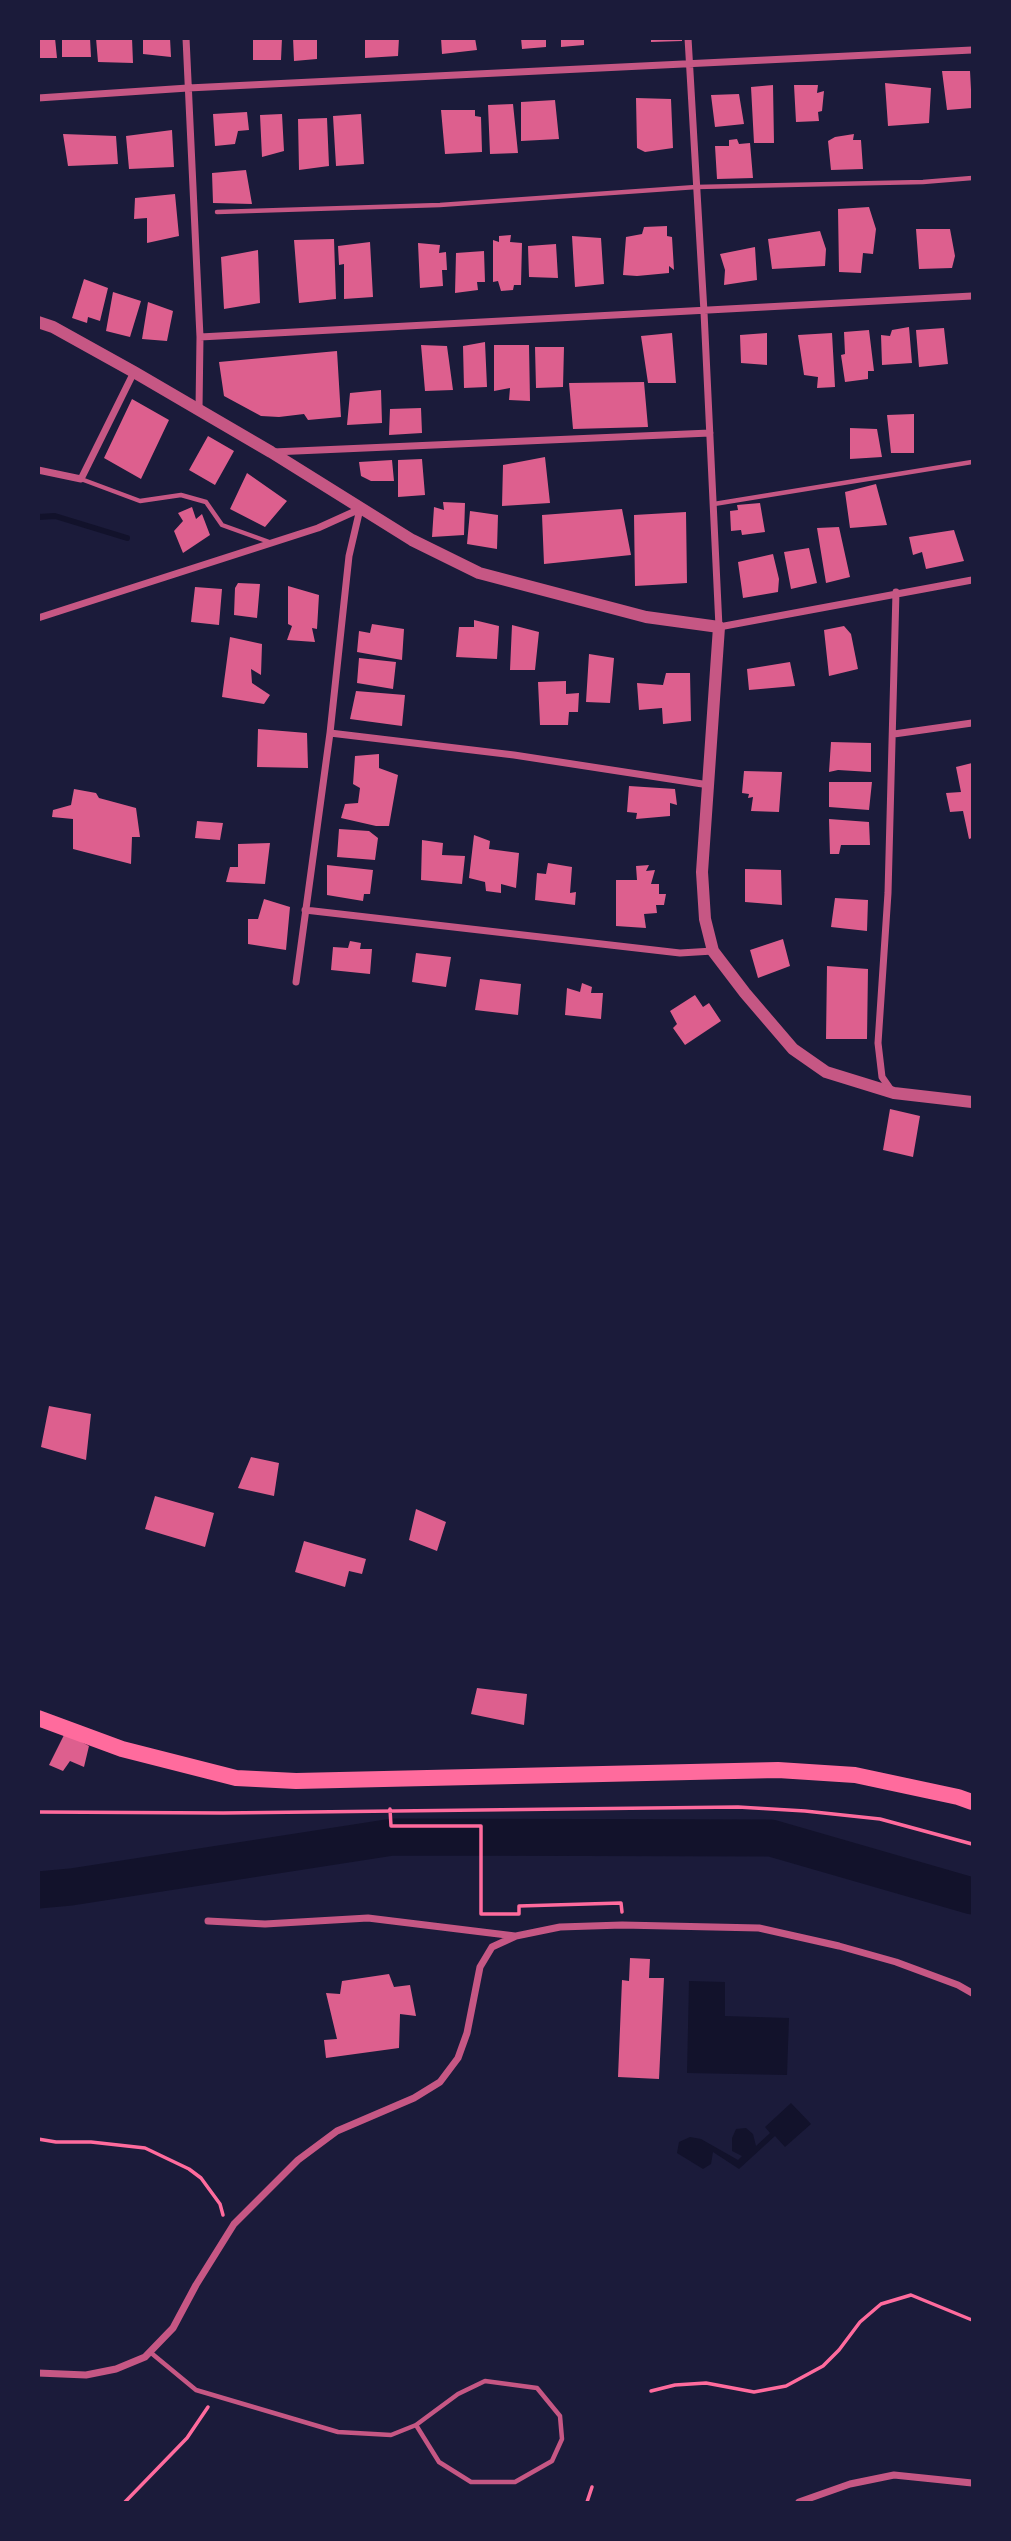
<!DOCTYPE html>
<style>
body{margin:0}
#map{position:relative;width:1011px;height:2541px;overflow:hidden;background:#1b1b3a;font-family:"Golos Text",sans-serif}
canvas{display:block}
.frame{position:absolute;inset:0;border:40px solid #1b1b3a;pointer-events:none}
</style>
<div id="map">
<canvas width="1011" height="2541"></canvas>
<div class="frame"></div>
</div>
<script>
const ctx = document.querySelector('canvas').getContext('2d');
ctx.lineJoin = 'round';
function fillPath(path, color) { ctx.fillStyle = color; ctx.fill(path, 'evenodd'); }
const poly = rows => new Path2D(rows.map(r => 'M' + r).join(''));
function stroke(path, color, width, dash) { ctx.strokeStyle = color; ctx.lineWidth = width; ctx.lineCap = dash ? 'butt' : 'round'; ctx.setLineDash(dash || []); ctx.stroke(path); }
fillPath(poly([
 [689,1981,725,1982,725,2016,789,2018,787,2075,687,2073],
 [791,2103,811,2124,785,2147,775,2136,739,2169,713,2152,711,2164,703,2169,677,2153,679,2142,690,2137,701,2139,738,2160,742,2156,732,2151,732,2138,736,2129,746,2128,753,2134,756,2146,770,2133,765,2127]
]), '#12122b');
stroke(poly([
 [38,517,55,516,127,538]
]), '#12122b', 6);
stroke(poly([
 [38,1890,71,1887,393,1837,771,1838,972,1896]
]), '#12122b', 37);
fillPath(poly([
 [38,38,55,38,57,58,38,58],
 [62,38,90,38,91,57,62,57],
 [96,38,132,38,133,63,98,62],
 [143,38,170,38,171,57,143,54],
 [253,38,282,38,281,60,253,60],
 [293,38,317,38,317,59,294,61],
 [365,38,399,38,398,56,365,58],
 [441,38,475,38,477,50,442,54],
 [521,38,546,38,546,47,522,49],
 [561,38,584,38,584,45,561,47],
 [651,38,682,38,682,41,651,42],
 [942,71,970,71,972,108,947,110],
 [885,83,931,88,929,123,888,126],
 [773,85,774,143,754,143,751,87],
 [794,85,818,85,817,93,824,91,822,111,818,112,819,121,796,122],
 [739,94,744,124,715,127,711,95],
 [636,98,671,99,673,148,645,152,637,148],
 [555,100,559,139,521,141,521,102],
 [513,104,518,153,490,154,488,105],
 [441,110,475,110,475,116,481,117,482,152,445,154],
 [247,112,249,130,238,131,235,144,215,146,213,114],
 [282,114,284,151,262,157,260,115],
 [361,114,364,164,336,166,333,116],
 [327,118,329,166,299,170,298,119],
 [172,130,174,167,129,169,126,136],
 [63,134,116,136,118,164,68,166],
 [854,134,853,140,861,140,863,169,831,170,828,141,835,137],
 [737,139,739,144,750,143,753,178,717,179,715,146,729,146,729,140],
 [246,170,252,204,213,203,212,173],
 [175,194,179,236,147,243,147,218,134,219,135,198],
 [869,207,876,229,873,254,863,253,861,273,839,272,838,209],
 [667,226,667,236,672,237,674,270,669,266,669,273,637,276,623,275,626,237,642,234,644,227],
 [916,229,950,229,955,256,952,268,919,269],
 [820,231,826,249,825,266,772,269,768,239],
 [511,235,510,242,522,243,521,285,514,285,513,290,501,291,498,281,493,282,493,240,499,242,499,236],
 [572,236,601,238,604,284,575,287],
 [334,239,336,299,299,303,294,240],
 [370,242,373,297,344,299,344,264,339,265,338,246],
 [418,243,440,245,439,253,446,252,447,270,442,270,443,286,420,288],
 [556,244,558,278,529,277,528,246],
 [755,247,757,280,724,285,725,270,720,254],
 [258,250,260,303,224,309,221,257],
 [484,251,485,282,477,282,478,290,455,293,456,253],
 [84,279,108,288,100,321,88,317,87,323,72,318],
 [113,292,141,301,130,337,106,331],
 [148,302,173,311,167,341,142,339],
 [909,327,912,363,882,365,881,335,890,336,892,330],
 [944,328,948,364,919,367,916,330],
 [869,330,874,371,868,371,868,379,845,382,841,355,845,354,844,332],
 [672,333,676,383,648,383,641,336],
 [767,333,767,365,741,363,740,335],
 [832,333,835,387,817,388,818,377,804,375,798,335],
 [485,342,487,387,464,388,463,346],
 [421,345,447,346,453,390,425,391],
 [494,345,529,345,530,401,509,400,510,388,494,391],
 [535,347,564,347,563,387,536,388],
 [337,351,341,417,308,420,304,414,279,417,261,416,224,396,219,362],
 [644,382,648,427,573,429,569,383],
 [381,390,382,423,347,425,350,393],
 [132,399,169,420,141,479,104,458],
 [421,408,422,433,389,435,390,409],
 [914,414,914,453,891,453,887,415],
 [850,428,877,429,882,457,850,459],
 [208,436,234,451,215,485,189,470],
 [545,457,550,503,502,506,503,465],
 [422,459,425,495,398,497,398,460],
 [392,460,394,481,371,481,361,476,359,462],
 [247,473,287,501,265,527,230,509],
 [876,484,887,525,850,528,845,492],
 [443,502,465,503,464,535,432,537,434,507,444,510],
 [760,503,765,532,742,535,741,530,731,531,730,511,738,510,737,505],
 [192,507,196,519,202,514,210,535,183,553,174,531,183,521,178,513],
 [622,509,631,555,544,564,542,515],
 [470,511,498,515,497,549,467,544],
 [686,512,687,583,635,586,634,515],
 [839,527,850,577,826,583,817,528],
 [954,530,964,561,926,569,922,552,913,555,909,537],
 [809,548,817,583,791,589,784,552],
 [773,554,779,579,778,592,743,598,738,562],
 [238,583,260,584,257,618,234,615,235,588],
 [288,586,319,595,317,629,312,628,315,642,287,640,292,626,288,624],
 [195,587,222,589,219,625,191,622],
 [474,620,499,626,497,659,456,657,459,627,474,627],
 [372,624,404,629,402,660,357,652,359,631,370,633],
 [512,625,539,632,535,670,510,670],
 [844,626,851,634,858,669,829,676,824,630],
 [230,637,262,644,261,675,251,669,252,683,270,695,264,704,222,697],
 [589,654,614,658,610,703,586,702],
 [359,658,396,662,393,689,357,683],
 [790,662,795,686,749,690,747,669],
 [666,673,690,673,691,721,663,724,662,708,639,710,637,683,663,685],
 [566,681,566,694,579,693,578,712,569,712,568,725,540,725,538,682],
 [356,691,405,695,402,726,350,719],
 [258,729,307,733,308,768,257,767],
 [831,742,871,743,871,772,838,770,829,772],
 [379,754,379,768,398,775,389,826,376,826,341,818,345,804,358,803,360,788,353,784,355,756],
 [972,763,972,838,969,839,963,811,950,812,946,793,961,792,956,767],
 [744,771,782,772,779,812,751,811,753,797,748,798,749,794,742,793],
 [829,782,872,782,869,810,829,807],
 [629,786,675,789,677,805,670,803,670,816,636,819,637,813,627,812],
 [74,789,96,793,99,798,136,808,140,837,132,837,131,864,73,849,73,819,52,817,53,810,71,805],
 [829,819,869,822,870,845,841,845,839,854,830,854],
 [197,821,223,823,220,840,195,838],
 [339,829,369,831,378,838,375,860,337,857],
 [474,835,490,841,489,849,519,853,516,888,501,884,501,893,486,891,485,882,469,878],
 [422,840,443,843,442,855,465,856,462,884,421,880],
 [270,843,265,884,226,882,230,867,238,867,238,844],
 [548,863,572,867,570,893,576,892,575,905,535,900,537,873,546,874],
 [327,865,373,870,370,894,364,894,363,901,327,895],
 [649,865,646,871,655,870,651,884,659,884,659,894,666,894,664,905,656,905,657,913,644,914,646,928,616,926,616,880,637,880,636,866],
 [745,869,781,870,782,905,745,902],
 [835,898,868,900,867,931,831,927],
 [264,899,290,907,286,950,248,944,248,919,258,919],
 [783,939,790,966,758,978,750,950],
 [350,941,361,943,360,949,372,949,370,974,331,970,333,947,348,948],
 [416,953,451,957,446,987,412,982],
 [827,966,868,969,867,1039,826,1039],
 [480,979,521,984,518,1015,475,1010],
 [582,983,592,987,591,993,603,993,601,1019,565,1015,567,988,580,992],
 [695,995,703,1007,709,1003,721,1021,685,1045,673,1028,677,1024,670,1011],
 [890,1109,920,1116,913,1157,883,1150],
 [49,1406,91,1414,86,1460,41,1447],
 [251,1457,279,1463,274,1496,238,1488],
 [155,1496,214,1513,205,1547,145,1529],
 [416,1509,446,1522,437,1551,409,1540],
 [304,1541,366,1559,362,1574,349,1571,345,1587,295,1572],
 [477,1688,527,1694,524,1725,471,1714],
 [65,1733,89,1746,84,1767,70,1761,63,1771,49,1765],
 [630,1958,650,1959,649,1978,664,1978,659,2079,618,2077,622,1980,629,1981],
 [389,1974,394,1987,410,1985,416,2016,400,2014,399,2048,326,2058,324,2040,337,2039,326,1993,340,1994,342,1981]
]), '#dd5f8e');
stroke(poly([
 [390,1809,391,1826,481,1826,481,1914,519,1914,519,1906,621,1903,622,1912],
 [38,1812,223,1813,738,1807,805,1811,880,1819,972,1844],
 [38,2139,56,2142,91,2142,145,2148,189,2169,201,2178,220,2204,223,2215],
 [651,2391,675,2385,706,2383,754,2392,786,2386,823,2366,839,2350,860,2322,881,2304,911,2295,972,2320],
 [125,2502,187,2438,208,2407],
 [587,2502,592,2487]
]), '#ff6b9d', 3.5);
stroke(poly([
 [217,212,440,205,696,187,923,182,972,178],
 [81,479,140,501,181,495,206,502,222,525,272,543],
 [714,504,972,462],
 [150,2352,196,2390,338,2432,391,2435,416,2425,458,2394,485,2381,537,2388,560,2416,562,2439,552,2461,515,2482,471,2482,439,2462,416,2425]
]), '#c65784', 4.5);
stroke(poly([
 [186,38,200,337,199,409],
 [688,38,704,312,719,627,972,580],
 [38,98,188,88,972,50],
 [200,337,972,296],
 [273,452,710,433],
 [38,470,81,479,134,372],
 [38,618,318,528,360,509],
 [330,733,514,755,709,785],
 [894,734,972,723],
 [305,910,680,953,713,951],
 [296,982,330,733,349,556,360,509],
 [891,1090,882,1077,878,1043,888,893,896,592],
 [208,1921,265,1924,368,1918,515,1936],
 [38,2373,86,2375,116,2369,145,2357,173,2328,196,2285,234,2224,298,2160,337,2131,414,2098,440,2082,458,2058,467,2033,480,1967,492,1947,516,1936,560,1927,622,1925,759,1928,839,1946,896,1962,958,1985,972,1993],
 [799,2502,850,2484,894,2475,972,2483]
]), '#c65784', 7);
stroke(poly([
 [38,322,53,327,134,372,271,452,412,540,479,573,646,617,719,627,702,872,705,919,713,951,745,993,793,1049,826,1072,894,1093,972,1102]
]), '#c65784', 12);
stroke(poly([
 [38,1718,122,1749,236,1778,296,1781,778,1770,855,1775,958,1797,972,1802]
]), '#ff6b9d', 16);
</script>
